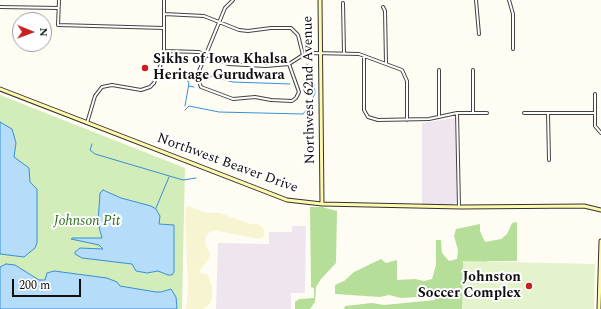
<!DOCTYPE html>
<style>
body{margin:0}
#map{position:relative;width:601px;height:309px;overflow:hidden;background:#fffdf3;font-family:Spectral,serif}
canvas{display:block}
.north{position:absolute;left:12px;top:12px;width:40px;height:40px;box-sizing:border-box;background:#fff;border:1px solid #9f9f9f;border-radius:50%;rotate:91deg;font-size:11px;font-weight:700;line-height:16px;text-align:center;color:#101010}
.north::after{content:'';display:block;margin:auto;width:14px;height:18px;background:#ca1f20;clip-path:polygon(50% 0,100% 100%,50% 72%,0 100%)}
.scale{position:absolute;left:12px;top:279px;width:69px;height:18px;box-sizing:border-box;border:2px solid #101010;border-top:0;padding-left:5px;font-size:12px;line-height:14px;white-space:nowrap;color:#101010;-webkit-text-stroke:3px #fff;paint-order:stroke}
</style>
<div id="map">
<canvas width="601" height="309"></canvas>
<div class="north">N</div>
<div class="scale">200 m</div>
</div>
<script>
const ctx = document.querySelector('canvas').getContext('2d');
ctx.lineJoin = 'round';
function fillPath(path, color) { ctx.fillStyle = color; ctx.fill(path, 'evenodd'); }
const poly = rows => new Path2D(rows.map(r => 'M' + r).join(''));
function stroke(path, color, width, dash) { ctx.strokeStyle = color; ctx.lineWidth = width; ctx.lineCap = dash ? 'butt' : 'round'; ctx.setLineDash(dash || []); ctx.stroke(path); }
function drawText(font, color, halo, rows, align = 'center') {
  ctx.font = font + ' Spectral,serif'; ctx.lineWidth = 4; ctx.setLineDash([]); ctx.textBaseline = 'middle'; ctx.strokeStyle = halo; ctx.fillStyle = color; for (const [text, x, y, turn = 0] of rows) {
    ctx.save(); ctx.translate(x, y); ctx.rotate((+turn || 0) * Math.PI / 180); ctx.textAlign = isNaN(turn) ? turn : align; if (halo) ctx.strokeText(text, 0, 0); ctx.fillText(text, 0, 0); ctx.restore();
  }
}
fillPath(poly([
 [455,118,457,202,453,205,422,204,422,123],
 [292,226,306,226,305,293,291,293,291,309,216,309,218,243,269,244,269,232,292,232]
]), '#eee5ef');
fillPath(poly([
 [189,206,203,212,220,213,250,224,258,224,263,228,265,232,263,237,259,239,217,231,210,232,206,236,205,242,210,253,209,258,199,272,208,275,212,287,212,298,210,304,204,309,186,309,188,289,185,215,186,207]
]), '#f7f5d1');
fillPath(poly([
 [0,95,185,168,182,309,0,309]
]), '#d2edba');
fillPath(poly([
 [310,207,322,207,337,211,336,263,321,279,316,287,315,302,310,309,295,309,295,302,299,299,314,298,314,288,311,287],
 [517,222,517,261,488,261,479,267,493,309,344,309,345,306,372,303,384,305,435,300,434,296,401,298,389,295,380,297,335,294,335,285,344,281,354,272,381,259,386,263,397,260,397,280,415,279,424,281,432,279,436,265,436,240,441,240,442,253,449,261,457,259,458,250,454,236,456,229,480,224,480,231,485,242,501,239,507,234,512,223]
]), '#b5df98');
fillPath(poly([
 [463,261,595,264,594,309,462,309]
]), '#e4f3cc');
const water = poly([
 [0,122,12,129,16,143,14,157,29,168,30,182,37,189,37,243,35,248,24,257,0,254,0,122],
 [103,190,121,198,151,206,156,209,160,216,159,224,174,225,174,272,172,275,168,275,158,271,147,273,136,271,132,264,82,258,75,254,75,252,80,248,103,249,99,245,71,239,72,238,102,238,98,223,100,193,103,190],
 [6,264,15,265,39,280,45,280,47,273,54,271,107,278,117,282,120,286,156,292,161,292,171,289,176,297,177,309,0,309,0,267,6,264]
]);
fillPath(water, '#b5ddfa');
stroke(water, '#3790d5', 1);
stroke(poly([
 [185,73,185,78,189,83,185,106],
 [201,78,209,76,233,82,290,84],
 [188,81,193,79],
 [189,86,194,87],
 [185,110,189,106,219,112,303,114,308,108,315,93,314,84,307,64],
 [92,144,90,150,95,154,183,180,196,178],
 [156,208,169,177]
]), '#3790d5', 1);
const street = poly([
 [59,0,58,25,164,28],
 [233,0,225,8,197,76,201,87,233,99,255,97,271,100,292,101,296,98,299,92,289,64],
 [476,0,479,34],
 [509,0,513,14,513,49],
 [343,3,344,53],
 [0,7,58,8],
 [383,7,385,11,386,63],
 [164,14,204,16,239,30,248,31,271,28,291,28,298,35,303,55],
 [164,51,199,52,228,64,266,66,289,64,303,55,313,53,359,54,402,70,407,81,407,120],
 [364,56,364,110,368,117,378,120,429,119,457,113,487,113],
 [595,94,595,126,601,133],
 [457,113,459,207],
 [473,113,473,70],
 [524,113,595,113],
 [548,113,549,160],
 [439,117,439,70],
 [87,123,95,96,102,87,112,85,141,90,150,87,154,83,164,55,164,0]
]);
const secondary = poly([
 [320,0,322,204],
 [0,89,287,200,322,204,461,207,584,206,601,210],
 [599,309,601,241]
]);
stroke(street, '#434343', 4);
stroke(secondary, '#323232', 5);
stroke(street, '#fff', 2);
stroke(secondary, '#fff9ae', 3);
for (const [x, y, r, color] of [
 [145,68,4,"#ca1f20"],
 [529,286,4,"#ca1f20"]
]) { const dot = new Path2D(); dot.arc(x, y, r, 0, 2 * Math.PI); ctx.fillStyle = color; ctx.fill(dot); stroke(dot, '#fff', 1.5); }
drawText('bold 14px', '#101010', '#fff', [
 ["Sikhs of Iowa Khalsa",153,60],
 ["Heritage Gurudwara",153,76],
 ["Johnston",521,278,"right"],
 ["Soccer Complex",521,294,"right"]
], 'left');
drawText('14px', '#101010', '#fff', [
 ["Northwest 62nd Avenue",310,90,-91],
 ["Northwest Beaver Drive",227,164,20]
]);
drawText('italic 14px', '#296d1b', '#fff', [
 ["Johnson Pit",87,222]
]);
</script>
